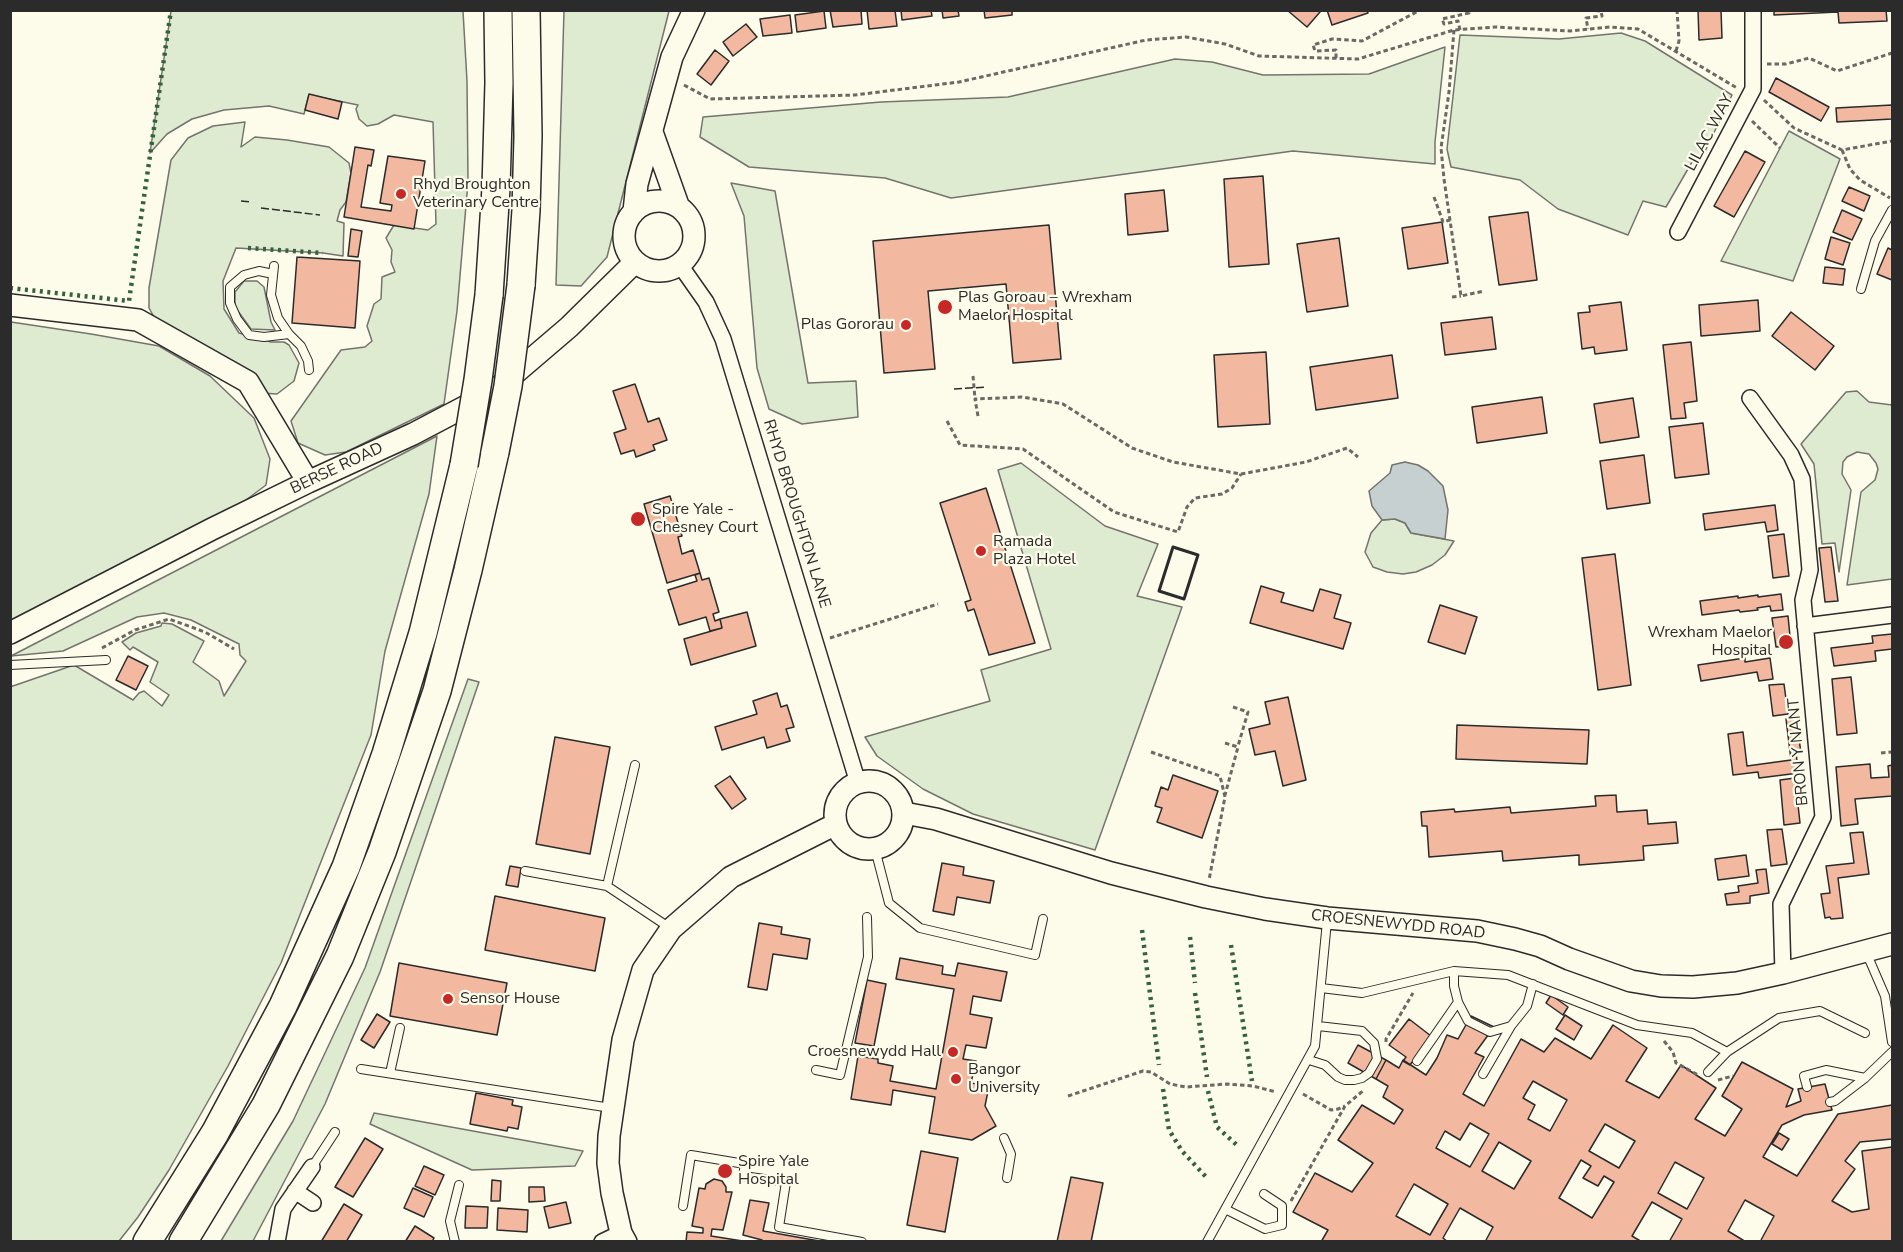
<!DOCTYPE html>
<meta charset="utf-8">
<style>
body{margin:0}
#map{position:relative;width:1903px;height:1252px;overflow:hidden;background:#fdfbea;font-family:"Nunito Sans",sans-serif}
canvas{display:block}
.frame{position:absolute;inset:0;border:12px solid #2b2b2b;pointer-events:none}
</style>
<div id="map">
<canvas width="1903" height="1252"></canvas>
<div class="frame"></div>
</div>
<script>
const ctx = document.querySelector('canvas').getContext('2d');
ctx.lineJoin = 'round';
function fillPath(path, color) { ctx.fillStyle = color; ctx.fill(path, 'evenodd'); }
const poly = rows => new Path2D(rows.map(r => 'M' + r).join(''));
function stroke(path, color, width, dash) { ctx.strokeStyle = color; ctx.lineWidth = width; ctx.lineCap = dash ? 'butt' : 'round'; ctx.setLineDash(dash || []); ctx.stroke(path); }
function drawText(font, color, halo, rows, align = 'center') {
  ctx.font = font + ' "Nunito Sans",sans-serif'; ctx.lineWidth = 4.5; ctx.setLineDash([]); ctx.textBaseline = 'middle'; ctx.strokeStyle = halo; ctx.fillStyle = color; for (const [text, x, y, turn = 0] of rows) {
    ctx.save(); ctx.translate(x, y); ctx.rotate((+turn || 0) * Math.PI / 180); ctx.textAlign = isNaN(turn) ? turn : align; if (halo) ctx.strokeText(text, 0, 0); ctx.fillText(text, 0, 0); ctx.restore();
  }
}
const green = poly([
 [171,11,463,11,467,81,468,182,457,311,444,404,346,452,325,455,298,443,291,421,341,350,365,347,372,341,367,326,374,304,381,299,382,277,395,272,391,262,392,250,386,238,394,225,428,230,436,224,433,122,394,115,378,124,367,126,359,119,356,109,358,105,309,95,304,114,269,106,224,110,192,119,167,134,150,153,171,11],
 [564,11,669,11,607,257,581,286,556,285,564,11],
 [1621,33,1645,41,1732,95,1699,164,1692,162,1666,207,1643,201,1628,235,1558,209,1520,180,1451,167,1447,149,1460,35,1559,39,1621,33],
 [1445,47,1435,142,1435,164,1293,151,951,198,885,178,749,167,700,137,703,117,881,102,1008,97,1175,59,1212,62,1263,75,1369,74,1445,47],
 [245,122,241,147,255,137,287,140,329,147,349,163,351,173,346,202,340,210,337,221,344,223,343,256,323,253,236,248,223,281,224,309,239,333,271,342,284,342,289,345,299,363,294,381,277,394,259,393,242,371,213,350,169,328,154,317,149,308,149,288,171,160,188,138,213,126,245,122],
 [1789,131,1840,159,1793,281,1721,261,1789,131],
 [731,183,775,191,808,383,856,381,858,417,802,424,769,409,757,368,744,216,731,183],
 [244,281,257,281,264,287,271,322,275,330,251,329,235,307,235,292,244,281],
 [11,322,91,334,159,346,210,376,254,418,270,459,266,485,238,506,11,625,11,322],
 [1857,391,1869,402,1892,405,1892,579,1847,585,1861,492,1875,480,1878,469,1876,463,1869,454,1857,452,1847,457,1843,462,1842,474,1851,490,1839,572,1835,543,1822,544,1814,464,1801,444,1846,392,1857,391],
 [437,436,429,494,385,651,371,735,281,963,228,1066,169,1170,138,1217,119,1241,11,1241,10,687,74,665,133,700,139,693,144,691,162,706,169,695,150,682,158,662,133,647,130,650,122,642,136,633,161,626,162,623,172,624,204,641,193,662,219,681,224,696,246,661,240,655,239,644,191,620,164,613,137,617,63,651,11,656,437,436],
 [1021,463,1105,526,1158,544,1137,596,1182,607,1095,850,973,814,923,789,877,756,865,737,990,701,981,670,1051,649,998,470,1021,463],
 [1395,519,1405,523,1411,533,1454,541,1445,555,1432,565,1416,572,1403,574,1387,572,1373,567,1365,552,1371,533,1382,520,1395,519],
 [468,679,479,682,380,972,325,1104,253,1241,221,1241,293,1121,365,968,468,679],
 [374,1113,583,1151,575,1166,472,1170,370,1124,374,1113]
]);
fillPath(green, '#deebd1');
stroke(green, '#74746e', 1.5);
const water = poly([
 [1405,462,1418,465,1428,471,1443,486,1448,510,1445,539,1411,533,1405,523,1395,519,1382,520,1372,506,1369,491,1390,473,1392,465,1405,462]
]);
fillPath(water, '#c7d0d0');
stroke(water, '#74746e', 1.5);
const building = poly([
 [830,10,861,10,862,24,833,27,830,10],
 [867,10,895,10,897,26,869,29,867,10],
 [901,10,931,10,932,16,902,20,901,10],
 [942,10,958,10,959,16,943,18,942,10],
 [984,10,1012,10,1012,15,985,18,984,10],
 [1287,10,1317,10,1320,12,1307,27,1287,10],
 [1327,10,1367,10,1368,13,1332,25,1327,10],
 [1698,10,1721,10,1722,38,1699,40,1698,10],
 [1765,10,1886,10,1887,21,1839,23,1838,12,1774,15,1774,11,1765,10],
 [824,11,826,28,797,32,795,15,824,11],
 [790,15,792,33,763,36,760,19,790,15],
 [746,24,757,37,733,56,723,42,746,24],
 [715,50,729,61,711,85,697,74,715,50],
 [1776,78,1829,107,1821,121,1769,92,1776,78],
 [309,94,342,102,338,119,305,110,309,94],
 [1892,105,1892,119,1837,122,1836,108,1892,105],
 [355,147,374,150,371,166,368,165,361,207,391,211,392,205,380,203,388,156,425,161,414,229,344,217,355,147],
 [1745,151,1765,162,1734,217,1714,206,1745,151],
 [1263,176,1269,264,1229,267,1224,179,1263,176],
 [1849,187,1870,196,1864,211,1842,201,1849,187],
 [1164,190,1168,231,1128,235,1125,194,1164,190],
 [1842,210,1862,219,1852,240,1833,232,1842,210],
 [1528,212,1537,280,1499,285,1489,217,1528,212],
 [1442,222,1448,263,1408,269,1402,228,1442,222],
 [1049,225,1061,359,1013,363,1006,284,928,291,935,369,884,373,873,241,1049,225],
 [351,229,362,231,358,257,348,256,351,229],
 [1831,237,1850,243,1843,265,1825,259,1831,237],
 [1339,238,1348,306,1307,312,1297,244,1339,238],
 [1888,248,1892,250,1892,280,1877,274,1888,248],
 [297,257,360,261,355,328,292,323,297,257],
 [1825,267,1845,269,1843,285,1823,283,1825,267],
 [1758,300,1760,331,1701,336,1699,305,1758,300],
 [1621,302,1627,350,1595,354,1594,347,1582,349,1578,313,1590,312,1589,306,1621,302],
 [1791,312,1834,346,1815,370,1772,336,1791,312],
 [1492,317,1496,349,1445,355,1441,323,1492,317],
 [1691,342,1697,401,1684,403,1686,418,1671,419,1663,345,1691,342],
 [1266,352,1270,424,1218,427,1214,355,1266,352],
 [1392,355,1398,398,1316,410,1310,367,1392,355],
 [635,384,648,422,659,418,667,440,653,445,655,450,636,457,634,450,621,454,614,433,626,429,613,391,635,384],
 [1542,397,1547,433,1477,443,1472,407,1542,397],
 [1633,398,1639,437,1600,443,1594,404,1633,398],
 [1703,423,1709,474,1675,478,1669,427,1703,423],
 [1644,455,1650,503,1607,509,1600,461,1644,455],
 [986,488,1035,643,989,655,974,609,968,611,965,602,971,600,940,503,986,488],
 [670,496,682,536,678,537,682,554,693,550,700,573,667,583,644,504,670,496],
 [1775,505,1778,530,1767,532,1765,522,1705,530,1703,514,1775,505],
 [1784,534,1789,576,1773,578,1768,536,1784,534],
 [1831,547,1838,601,1825,602,1819,548,1831,547],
 [1615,554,1631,685,1598,690,1582,558,1615,554],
 [700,573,702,580,709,578,719,612,713,614,715,621,720,619,722,628,710,631,706,617,679,625,668,590,697,581,695,575,700,573],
 [1261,586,1284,593,1281,602,1313,611,1320,589,1341,595,1334,618,1351,623,1343,649,1250,623,1261,586],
 [1781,594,1783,610,1771,611,1770,606,1757,608,1758,610,1740,612,1739,610,1702,615,1700,601,1738,596,1738,598,1758,595,1758,597,1781,594],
 [1440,605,1477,617,1465,654,1428,642,1440,605],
 [747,612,756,646,691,665,684,639,722,628,720,619,747,612],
 [1788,616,1791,646,1776,647,1772,618,1788,616],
 [1892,634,1892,649,1875,651,1876,661,1834,666,1831,648,1873,643,1872,636,1892,634],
 [128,656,148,666,136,690,116,680,128,656],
 [1745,658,1745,662,1770,658,1773,679,1759,681,1757,672,1701,681,1698,665,1745,658],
 [1851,677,1857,733,1837,735,1832,679,1851,677],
 [1784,684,1788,714,1773,716,1769,685,1784,684],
 [777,693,781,707,787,705,794,727,786,729,790,741,767,748,764,737,722,750,715,727,757,714,753,701,777,693],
 [1288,697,1306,780,1283,786,1275,751,1255,755,1249,729,1270,724,1265,702,1288,697],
 [1796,717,1801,753,1796,754,1799,773,1759,778,1758,772,1733,775,1728,734,1743,732,1747,766,1791,760,1786,719,1796,717],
 [1457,725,1589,730,1587,764,1456,759,1457,725],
 [555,737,610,747,590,854,536,844,555,737],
 [1870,764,1871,778,1889,777,1888,766,1892,765,1892,796,1855,799,1858,824,1841,826,1836,767,1870,764],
 [1173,775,1218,791,1202,838,1157,822,1162,808,1155,806,1161,787,1168,790,1173,775],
 [730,776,746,799,732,809,715,786,730,776],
 [1795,778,1800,823,1784,825,1780,780,1795,778],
 [1616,795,1617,812,1647,810,1648,824,1676,822,1678,843,1643,846,1644,860,1579,865,1579,855,1503,861,1502,851,1429,857,1427,826,1422,826,1421,812,1454,809,1455,812,1510,807,1511,813,1596,806,1595,796,1616,795],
 [1782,829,1787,864,1771,866,1767,830,1782,829],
 [1863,832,1869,874,1838,878,1843,918,1831,919,1830,917,1825,918,1821,894,1830,893,1826,866,1854,863,1850,833,1863,832],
 [1746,855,1749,876,1718,880,1715,859,1746,855],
 [942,863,964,867,963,875,994,881,990,903,957,897,954,915,933,911,942,863],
 [510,866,521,868,518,887,506,885,510,866],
 [1766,869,1769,893,1750,896,1750,903,1727,905,1725,894,1739,892,1738,886,1758,883,1756,870,1766,869],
 [495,896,605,918,595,971,485,950,495,896],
 [759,923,782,927,781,934,810,939,807,959,773,954,767,990,748,987,759,923],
 [900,958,943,966,942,974,955,976,958,963,1007,972,1001,1001,973,996,970,1014,992,1018,986,1048,966,1045,963,1059,976,1061,971,1083,989,1086,985,1106,996,1126,972,1140,929,1133,935,1097,893,1090,891,1105,851,1099,858,1056,878,1059,878,1063,893,1066,890,1081,936,1089,954,989,896,979,900,958],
 [399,963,507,983,497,1035,390,1016,399,963],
 [867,980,886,984,874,1046,855,1043,867,980],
 [1551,995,1568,1007,1563,1015,1546,1003,1551,995],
 [377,1014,390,1022,374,1048,361,1040,377,1014],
 [1565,1015,1582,1026,1574,1040,1556,1029,1565,1015],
 [1471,1016,1494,1027,1475,1053,1484,1057,1463,1094,1484,1106,1521,1039,1544,1052,1555,1038,1591,1059,1613,1025,1647,1048,1626,1081,1659,1098,1681,1065,1716,1088,1695,1119,1725,1136,1742,1109,1722,1096,1742,1062,1793,1089,1786,1107,1801,1101,1798,1089,1825,1084,1832,1110,1804,1115,1782,1125,1763,1157,1797,1176,1838,1114,1892,1105,1892,1139,1860,1142,1845,1161,1855,1169,1832,1201,1852,1212,1869,1209,1862,1151,1892,1147,1892,1242,1760,1242,1774,1216,1745,1200,1728,1231,1746,1242,1669,1242,1682,1219,1652,1202,1632,1236,1642,1242,1485,1242,1493,1227,1460,1208,1443,1238,1448,1242,1321,1242,1328,1230,1293,1212,1315,1173,1352,1192,1373,1163,1338,1140,1362,1105,1394,1124,1403,1110,1383,1097,1388,1086,1376,1079,1386,1060,1399,1068,1403,1060,1426,1075,1437,1058,1447,1035,1458,1039,1471,1016],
 [1533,1081,1567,1100,1550,1131,1528,1119,1535,1105,1523,1098,1533,1081],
 [1470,1123,1489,1134,1470,1167,1436,1148,1445,1131,1460,1140,1470,1123],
 [1605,1124,1635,1141,1619,1168,1589,1151,1605,1124],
 [1499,1142,1531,1161,1514,1189,1482,1171,1499,1142],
 [1581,1160,1591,1166,1583,1178,1598,1186,1604,1176,1614,1182,1592,1218,1559,1198,1581,1160],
 [1675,1162,1704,1178,1687,1209,1658,1193,1675,1162],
 [1414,1184,1448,1204,1430,1235,1396,1216,1414,1184],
 [1409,1019,1431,1036,1410,1065,1403,1061,1406,1057,1389,1045,1409,1019],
 [1358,1045,1386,1060,1376,1079,1348,1063,1358,1045],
 [476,1093,513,1100,512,1105,522,1107,518,1129,508,1127,507,1131,470,1124,476,1093],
 [1779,1133,1789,1139,1782,1150,1772,1144,1779,1133],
 [365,1138,383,1149,353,1197,335,1187,365,1138],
 [921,1151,958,1158,945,1232,907,1225,921,1151],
 [424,1166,444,1175,435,1195,415,1186,424,1166],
 [1071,1177,1103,1183,1091,1242,1057,1242,1071,1177],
 [714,1179,722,1181,726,1187,726,1192,732,1192,723,1230,712,1229,711,1236,749,1242,686,1242,687,1232,703,1233,703,1228,692,1226,699,1188,705,1189,706,1184,714,1179],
 [492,1180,501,1181,500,1201,491,1201,492,1180],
 [529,1187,544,1187,545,1201,529,1202,529,1187],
 [413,1188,433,1197,424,1217,404,1208,413,1188],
 [750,1200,769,1203,763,1231,825,1242,761,1242,762,1240,743,1235,750,1200],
 [566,1202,571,1223,549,1228,544,1207,566,1202],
 [344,1204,362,1215,346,1242,321,1242,344,1204],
 [466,1206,488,1207,487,1228,465,1228,466,1206],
 [498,1208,528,1210,527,1232,497,1230,498,1208],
 [415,1226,434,1238,432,1242,405,1242,415,1226]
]);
fillPath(building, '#f2b8a0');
stroke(building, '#2b2b2b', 1.5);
const lane = poly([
 [274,266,271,295,278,318,289,334,301,346,308,361,309,370],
 [273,274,259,271,244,275,230,287,230,303,237,319,249,335,264,337,289,334],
 [1861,289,1875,241,1892,210],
 [10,665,106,660],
 [875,849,889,903,920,928,1035,955,1043,919],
 [525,871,607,886,670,928],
 [607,886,635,765],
 [1866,952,1885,996,1892,1042],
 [1454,971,1454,986,1458,1002,1468,1021,1490,1032,1511,1026,1527,1006,1533,984],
 [1321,988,1362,993,1454,971,1508,975,1637,1025,1692,1033,1727,1052],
 [1309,1060,1325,1065,1338,1077,1345,1080,1354,1080,1362,1078,1369,1073,1377,1059,1374,1043,1362,1031,1318,1026],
 [1417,1061,1458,1002],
 [361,1069,611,1108],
 [816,1070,840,1075,868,957,867,917],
 [1708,1072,1727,1052,1779,1018,1820,1011,1865,1033],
 [390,1073,400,1028],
 [1483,1074,1511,1026],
 [1807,1087,1804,1076,1826,1070,1865,1078],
 [1830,1102,1835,1101,1865,1078,1892,1052],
 [1004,1138,1011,1154,1007,1178],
 [312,1167,335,1132],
 [683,1206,691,1155,745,1164,743,1176,786,1182,779,1227,862,1242],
 [1225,1209,1265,1229,1282,1225,1282,1206,1264,1194],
 [455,1242,450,1221,459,1185],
 [1207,1242,1315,1046,1327,921]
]);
const street = poly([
 [1678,232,1753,89,1753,10],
 [680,265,706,302,723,339,858,783],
 [1750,398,1791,455,1802,479,1810,570,1803,600,1823,817,1781,904,1783,973],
 [1805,626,1892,615],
 [295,1191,313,1203],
 [277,1242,283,1209,312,1167],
 [602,1242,621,1233]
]);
const secondary = poly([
 [652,132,678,205],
 '624 236a35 35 0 1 1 70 0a35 35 0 1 1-70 0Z',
 [634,211,637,184,672,57,694,10],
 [10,305,138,320,248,382,308,482],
 [10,633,212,529,308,482,413,434,493,392,569,327,635,262],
 '835 815a34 34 0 1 1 68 0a34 34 0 1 1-68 0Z',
 [904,813,936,819,1111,873,1206,897,1265,909,1327,918,1477,931,1515,939,1540,946,1569,959,1631,981,1661,986,1693,987,1737,983,1783,973,1892,944],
 [626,1242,621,1233,612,1193,608,1163,609,1136,623,1040,643,970,671,929,731,877,836,824]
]);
const highway = poly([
 [521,285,526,210,528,136,526,10],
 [489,295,496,188,499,83,498,10],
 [147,1242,215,1133,283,1006,346,867,386,754,423,633,464,465],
 [183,1242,266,1105,340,956,382,852,437,691,468,570,495,452]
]);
stroke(lane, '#2b2b2b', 10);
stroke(street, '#2b2b2b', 18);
stroke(secondary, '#2b2b2b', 24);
stroke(highway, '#2b2b2b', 30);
stroke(poly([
 [1588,10,1601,11,1602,16,1586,18,1588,29],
 [1454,30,1449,92,1441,148,1444,179,1461,296,1484,291],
 [1460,30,1458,21,1444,24,1442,19,1469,13,1469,10],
 [1676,51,1679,41,1677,10],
 [1336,58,1336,50,1315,51,1313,45,1332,39,1362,41,1420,10],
 [1767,64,1786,64,1809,58,1837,71,1892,53],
 [684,85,710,99,855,95,959,82,1146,40,1186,37,1225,44,1259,56,1358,59,1454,30,1495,27,1570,31,1610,27,1638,29,1737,88],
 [1764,100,1794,128,1842,150,1892,141],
 [1752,121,1780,148],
 [1842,150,1850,169,1860,180,1890,198],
 [1434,197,1443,222,1450,220],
 [1452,297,1461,296],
 [973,376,975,399],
 [978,416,975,399,1022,397,1063,404,1132,448,1173,462,1241,474,1306,462,1347,448,1358,457],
 [947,421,960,445,1023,449,1114,512,1178,532,1187,507,1195,498,1222,494,1232,488,1241,474],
 [830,638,938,604],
 [102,648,135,630,169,619,205,632,234,649],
 [1233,707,1248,712,1238,746],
 [1225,743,1238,747,1225,795],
 [1151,752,1220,776,1225,797,1209,880],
 [1881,753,1892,752],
 [1664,1041,1673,1052,1676,1063,1698,1075],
 [1386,1042,1386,1039,1413,993],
 [1718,1080,1733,1076],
 [1303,1094,1331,1110,1338,1109,1345,1106],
 [1068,1096,1143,1071,1151,1072,1170,1084,1186,1087,1227,1084,1253,1086,1276,1092],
 [1291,1201,1345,1106,1364,1090]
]), '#6a6964', 3, [4.5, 3]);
stroke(lane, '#fdfbea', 8);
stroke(street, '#fdfbea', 15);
stroke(secondary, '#fdfbea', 21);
stroke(highway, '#fdfbea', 27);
const highwayBridge = poly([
 [495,452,508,386,521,285],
 [464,465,478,380,489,295]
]);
stroke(highwayBridge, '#2b2b2b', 30, []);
stroke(highwayBridge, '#fdfbea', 27);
stroke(poly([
 [248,248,323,253],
 [10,288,129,301,171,10],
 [1142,930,1159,1065],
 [1190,937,1195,983],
 [1231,945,1252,1081],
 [1195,993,1207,1077],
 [1163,1089,1169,1130,1182,1151,1208,1179],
 [1208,1091,1217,1127,1239,1147]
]), '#34623c', 4.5, [3, 4.5]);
stroke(poly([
 [241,201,252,202],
 [261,208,320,215],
 [954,389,986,387]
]), '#2b2b2b', 1.5, [8, 3]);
stroke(poly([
 [1173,547,1198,555,1184,599,1159,591,1173,547]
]), '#2b2b2b', 3);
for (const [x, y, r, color] of [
 [401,194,6,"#c62828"],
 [945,307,8,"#c62828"],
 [906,325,6,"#c62828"],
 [638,519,8,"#c62828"],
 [981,551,6,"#c62828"],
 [1786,642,8,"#c62828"],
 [448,999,6,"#c62828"],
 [953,1052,6,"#c62828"],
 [956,1079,6,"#c62828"],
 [725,1171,8,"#c62828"]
]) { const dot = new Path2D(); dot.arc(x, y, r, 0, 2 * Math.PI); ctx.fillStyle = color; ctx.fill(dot); stroke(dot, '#fdfbea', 2); }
drawText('16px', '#2b2b2b', '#fdfbea', [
 ["LILAC WAY",1710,133,-62],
 ["BERSE ROAD",337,469,-25],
 ["RHYD BROUGHTON LANE",796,514,73],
 ["BRON Y NANT",1799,752,-95],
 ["CROESNEWYDD ROAD",1398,925,6]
]);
drawText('16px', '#2b2b2b', '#fdfbea', [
 ["Rhyd Broughton",413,185],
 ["Veterinary Centre",413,203],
 ["Plas Goroau – Wrexham",958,298],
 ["Maelor Hospital",958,316],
 ["Plas Gororau",894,325,"right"],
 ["Spire Yale -",652,510],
 ["Chesney Court",652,528],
 ["Ramada",993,542],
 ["Plaza Hotel",993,560],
 ["Wrexham Maelor",1772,633,"right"],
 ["Hospital",1772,651,"right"],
 ["Sensor House",460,999],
 ["Croesnewydd Hall",941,1052,"right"],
 ["Bangor",968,1070],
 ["University",968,1088],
 ["Spire Yale",738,1162],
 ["Hospital",738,1180]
], 'left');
</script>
